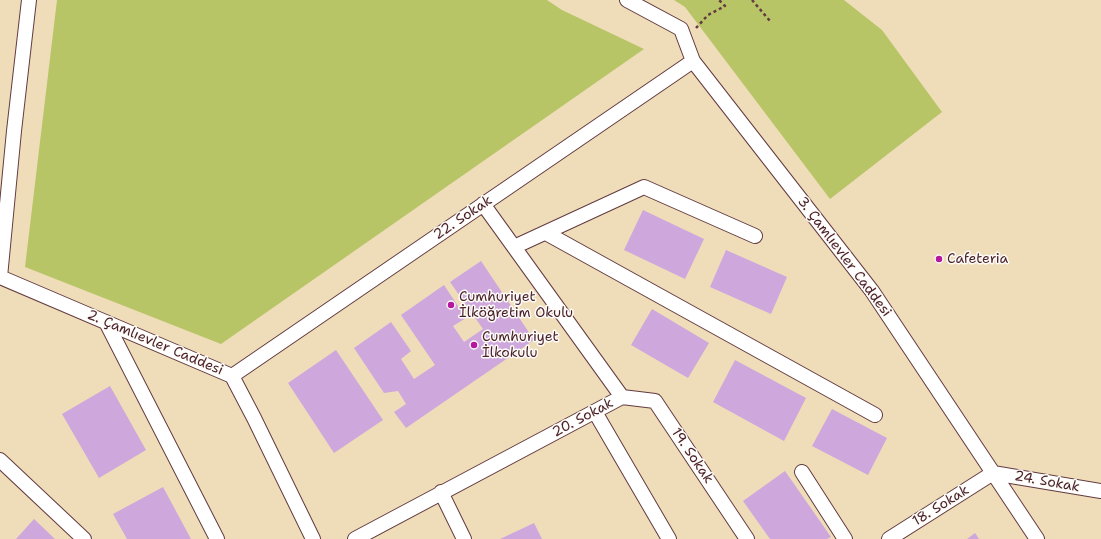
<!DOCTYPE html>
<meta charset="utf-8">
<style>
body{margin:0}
canvas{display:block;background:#efdcb9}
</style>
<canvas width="1101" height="539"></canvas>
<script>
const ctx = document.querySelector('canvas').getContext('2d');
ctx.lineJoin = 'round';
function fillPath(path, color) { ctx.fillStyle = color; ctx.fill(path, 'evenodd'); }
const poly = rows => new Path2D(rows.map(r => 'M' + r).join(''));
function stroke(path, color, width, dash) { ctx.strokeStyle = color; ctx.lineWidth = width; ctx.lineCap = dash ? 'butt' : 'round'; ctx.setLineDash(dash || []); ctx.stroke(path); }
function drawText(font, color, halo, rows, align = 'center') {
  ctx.font = font + ' "Shantell Sans",sans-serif'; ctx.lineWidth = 3; ctx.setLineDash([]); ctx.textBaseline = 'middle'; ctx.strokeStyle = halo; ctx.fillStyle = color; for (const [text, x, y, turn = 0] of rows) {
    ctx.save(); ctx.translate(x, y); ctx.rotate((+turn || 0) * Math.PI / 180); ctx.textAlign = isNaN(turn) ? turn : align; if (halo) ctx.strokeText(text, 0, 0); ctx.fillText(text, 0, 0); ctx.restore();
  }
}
fillPath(poly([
 [57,0,547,0,562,10,644,49,221,344,25,267],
 [674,0,844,0,882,30,942,112,830,199,685,7]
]), '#b8c567');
fillPath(poly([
 [643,210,704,239,685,279,624,250],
 [726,250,787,277,771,314,710,287],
 [481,261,534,340,406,428,394,412,406,404,398,391,384,393,354,348,391,322,411,351,401,359,414,379,435,365,401,315,444,285,466,318,453,326,464,342,483,329,450,282],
 [652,309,709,343,688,378,631,345],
 [336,350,383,420,334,453,288,383],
 [735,360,806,398,784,441,713,402],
 [110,386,146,450,99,478,62,414],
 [832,409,887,438,868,475,812,446],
 [785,471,831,537,827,539,770,539,743,501],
 [163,487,191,539,127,539,113,514],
 [34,519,55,539,16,539],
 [534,523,542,539,500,539],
 [975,533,979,539,967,539]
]), '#cea7dd');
const minor = poly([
 [627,0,681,29,693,61,872,291,1037,539],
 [546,233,875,415],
 [514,247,644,187,755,236],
 [0,277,232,376,254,418,313,539],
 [0,277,14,131,29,0],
 [106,322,217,539],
 [232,376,693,61],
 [622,397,655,401,747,539],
 [595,412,669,539],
 [0,460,84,539],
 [802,472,845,539],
 [441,492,464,539],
 [355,539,622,397,483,204],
 [889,539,993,473,1101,491]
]);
stroke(minor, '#633b40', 16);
stroke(poly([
 [752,0,770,21],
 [696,28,708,15,725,6,719,0]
]), '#633b40', 2.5, [3, 3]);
stroke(minor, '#fff', 14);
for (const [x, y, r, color] of [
 [939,259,4,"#b5179e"],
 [451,305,4,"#b5179e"],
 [474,345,4,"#b5179e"]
]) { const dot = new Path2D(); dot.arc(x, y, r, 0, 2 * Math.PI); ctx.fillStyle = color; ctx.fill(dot); stroke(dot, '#fdfcf7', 1.5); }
drawText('14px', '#4a1f2b', '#fdfcf7', [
 ["22. Sokak",463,218,-34],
 ["3. Çamlıevler Caddesi",844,257,53],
 ["2. Çamlıevler Caddesi",155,343,23],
 ["20. Sokak",583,418,-28],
 ["19. Sokak",692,456,56],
 ["24. Sokak",1047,482,10],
 ["18. Sokak",941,506,-32]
]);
drawText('14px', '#4a1f2b', '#fdfcf7', [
 ["Cafeteria",947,259],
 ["Cumhuriyet",459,297],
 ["İlköğretim Okulu",459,313],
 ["Cumhuriyet",482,337],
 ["İlkokulu",482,353]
], 'left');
</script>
